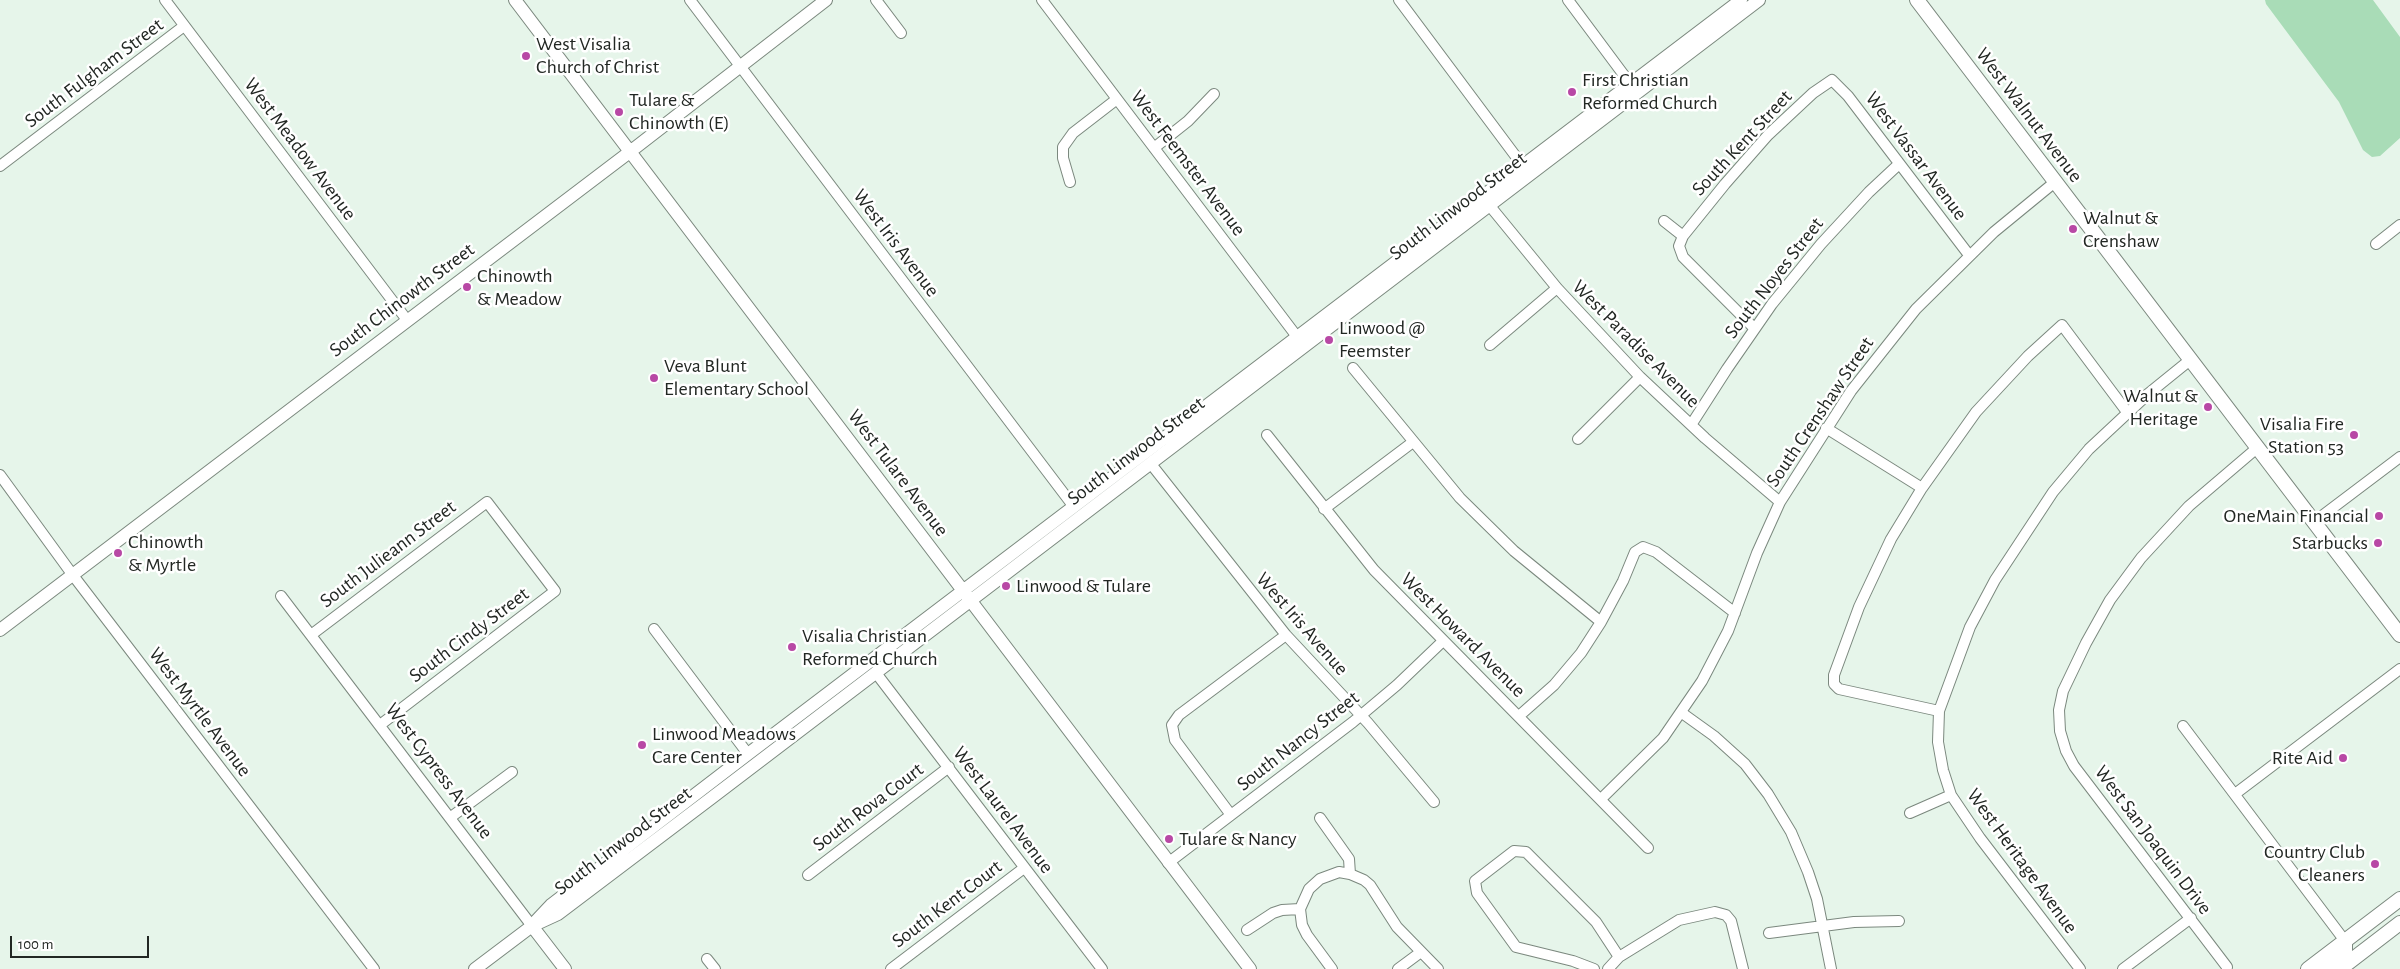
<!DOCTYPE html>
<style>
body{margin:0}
#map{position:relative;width:2400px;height:969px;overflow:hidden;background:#e6f5ea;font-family:"Alegreya Sans",sans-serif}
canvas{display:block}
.scale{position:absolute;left:10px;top:936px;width:139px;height:22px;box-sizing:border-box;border:2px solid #222723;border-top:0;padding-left:6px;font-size:15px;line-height:18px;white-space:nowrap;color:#222723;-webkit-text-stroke:4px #fff;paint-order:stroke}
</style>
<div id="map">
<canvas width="2400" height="969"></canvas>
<div class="scale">100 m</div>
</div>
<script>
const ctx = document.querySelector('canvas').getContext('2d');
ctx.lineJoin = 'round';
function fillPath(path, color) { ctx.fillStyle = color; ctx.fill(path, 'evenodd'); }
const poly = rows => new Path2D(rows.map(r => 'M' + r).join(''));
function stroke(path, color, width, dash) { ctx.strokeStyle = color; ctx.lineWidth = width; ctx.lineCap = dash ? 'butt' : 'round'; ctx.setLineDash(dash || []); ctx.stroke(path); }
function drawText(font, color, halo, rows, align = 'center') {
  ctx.font = font + ' "Alegreya Sans",sans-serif'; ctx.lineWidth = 5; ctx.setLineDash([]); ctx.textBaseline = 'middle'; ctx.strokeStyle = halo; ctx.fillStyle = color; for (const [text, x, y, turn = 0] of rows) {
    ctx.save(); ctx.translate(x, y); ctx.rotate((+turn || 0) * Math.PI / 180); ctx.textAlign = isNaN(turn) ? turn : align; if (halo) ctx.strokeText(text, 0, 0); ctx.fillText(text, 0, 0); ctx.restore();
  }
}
fillPath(poly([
 [2265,0,2373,0,2400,37,2400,138,2380,156,2372,157,2363,150,2339,102,2266,4]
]), '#a9dcb7');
const minor = poly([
 [165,0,407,320],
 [690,0,1074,507],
 [876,0,901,33],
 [1042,0,1301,342],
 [1399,0,1526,170],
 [1568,0,1635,90],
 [1154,148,1188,121,1214,94],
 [0,166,184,26],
 [1070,182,1063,158,1063,147,1073,133,1117,99],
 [1485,200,1557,288,1640,377,1705,438,1780,502],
 [1664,221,1683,236,1679,246,1683,257,1754,328],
 [1683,236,1725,184,1768,135,1813,93,1832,80,1848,96,1969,255],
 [2376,244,2400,225],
 [1490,345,1557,288],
 [1353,368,1460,498,1514,551,1601,622],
 [1691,425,1727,369,1772,304,1821,244,1869,192,1899,164],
 [1826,428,1922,488],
 [1267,435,1374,570,1648,848],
 [1578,439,1640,377],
 [1151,464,1286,635,1368,723,1434,802],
 [0,475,72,574,374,969],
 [1324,509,1413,442],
 [2314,522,2400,457],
 [281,596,532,926],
 [654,629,748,754],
 [311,635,487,502,555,591,380,725],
 [876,673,1102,969],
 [1939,711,1839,689,1834,684,1834,675,1859,607,1891,539,1922,488,1976,412,2028,356,2062,325,2127,412],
 [1682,713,1714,736,1745,764,1768,794,1791,832,1808,872,1817,899,1831,969],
 [1519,716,1554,685,1581,653,1601,622,1623,581,1635,552,1643,547,1656,552,1735,613],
 [2183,726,2345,941],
 [2235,794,2400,669],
 [1601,799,1663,738,1702,681,1728,631,1757,553,1780,502,1851,391,1916,309,1994,232,2055,182],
 [1910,813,1951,795],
 [1231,815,1175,740,1172,725,1179,715,1286,635],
 [451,817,512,772],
 [1320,818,1349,859,1350,874,1364,880,1370,885,1397,927,1438,969],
 [1168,863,1353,722,1397,685,1443,641],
 [808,875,949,767],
 [1300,909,1302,925,1307,935,1332,969],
 [1247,930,1273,913,1282,910,1300,909,1309,889,1320,879,1339,872,1350,874],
 [1769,933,1854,922,1899,921],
 [707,959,715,969],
 [2227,967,2074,766,2066,751,2060,731,2059,710,2063,691,2086,643,2110,600,2141,558,2189,506,2257,448],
 [891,969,1024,868],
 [1398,969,1421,952],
 [1594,969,1573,961,1516,947,1477,893,1475,881,1514,851,1526,852,1596,922,1619,957],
 [1608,969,1619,957,1679,920,1715,912,1726,915,1731,921,1743,969],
 [2080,969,1980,838,1951,795,1943,770,1938,742,1939,711,1970,627,1995,580,2053,492,2089,449,2148,394,2190,360],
 [2123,969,2191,918]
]);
const tertiary = poly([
 [515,0,1250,969],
 [0,630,631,151,826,0],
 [535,922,551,905,748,754,1741,0],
 [532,926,565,969],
 [475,969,532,926,558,914,710,799,1759,0]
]);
const secondary = poly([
 [1917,0,2400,635],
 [2308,969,2400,899],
 [2326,969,2342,956,2345,951,2345,941],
 [2340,969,2400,923]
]);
stroke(minor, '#7b887e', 12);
stroke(tertiary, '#7b887e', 14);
stroke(secondary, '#7b887e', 16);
stroke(minor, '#fff', 10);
stroke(tertiary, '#fff', 12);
stroke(secondary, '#fff', 14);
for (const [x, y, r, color] of [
 [526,56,5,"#b848a5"],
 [1572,92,5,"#b848a5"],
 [619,112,5,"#b848a5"],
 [2073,229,5,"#b848a5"],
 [467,287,5,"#b848a5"],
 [1329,340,5,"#b848a5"],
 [654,378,5,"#b848a5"],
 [2208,407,5,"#b848a5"],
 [2354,435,5,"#b848a5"],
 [2379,516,5,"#b848a5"],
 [2378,543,5,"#b848a5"],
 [118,553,5,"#b848a5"],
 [1006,586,5,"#b848a5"],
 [792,647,5,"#b848a5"],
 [642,745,5,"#b848a5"],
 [2343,758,5,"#b848a5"],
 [1169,839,5,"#b848a5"],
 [2375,864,5,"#b848a5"]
]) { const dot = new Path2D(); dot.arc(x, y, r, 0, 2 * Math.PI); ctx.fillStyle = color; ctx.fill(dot); stroke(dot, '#fff', 2); }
drawText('20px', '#222723', '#fff', [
 ["West Visalia",536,44],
 ["Church of Christ",536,67],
 ["First Christian",1582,80],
 ["Reformed Church",1582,103],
 ["Tulare &",629,100],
 ["Chinowth (E)",629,123],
 ["Walnut &",2083,218],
 ["Crenshaw",2083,241],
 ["Chinowth",477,276],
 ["& Meadow",477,299],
 ["Linwood @",1339,328],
 ["Feemster",1339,351],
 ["Veva Blunt",664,366],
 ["Elementary School",664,389],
 ["Walnut &",2198,396,"right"],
 ["Heritage",2198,419,"right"],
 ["Visalia Fire",2344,424,"right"],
 ["Station 53",2344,447,"right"],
 ["OneMain Financial",2369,516,"right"],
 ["Chinowth",128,542],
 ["& Myrtle",128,565],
 ["Starbucks",2368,543,"right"],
 ["Linwood & Tulare",1016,586],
 ["Visalia Christian",802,636],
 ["Reformed Church",802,659],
 ["Linwood Meadows",652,734],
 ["Care Center",652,757],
 ["Rite Aid",2333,758,"right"],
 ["Tulare & Nancy",1179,839],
 ["Country Club",2365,852,"right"],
 ["Cleaners",2365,875,"right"]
], 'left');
drawText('20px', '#222723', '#fff', [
 ["South Fulgham Street",94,73,-37],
 ["West Walnut Avenue",2029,115,53],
 ["South Kent Street",1742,143,-47],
 ["West Meadow Avenue",300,149,53],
 ["West Vassar Avenue",1916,156,53],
 ["West Feemster Avenue",1188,163,53],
 ["South Linwood Street",1458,206,-37],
 ["West Iris Avenue",896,243,53],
 ["South Noyes Street",1774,278,-52],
 ["South Chinowth Street",402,300,-37],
 ["West Paradise Avenue",1636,344,45],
 ["South Crenshaw Street",1820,412,-56],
 ["South Linwood Street",1136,451,-37],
 ["West Tulare Avenue",898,473,53],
 ["South Julieann Street",388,554,-37],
 ["West Iris Avenue",1302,624,49],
 ["South Cindy Street",469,635,-37],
 ["West Howard Avenue",1463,635,45],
 ["West Myrtle Avenue",200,712,53],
 ["South Nancy Street",1298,741,-38],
 ["West Cypress Avenue",439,771,53],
 ["South Rova Court",868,807,-37],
 ["West Laurel Avenue",1003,810,53],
 ["West San Joaquin Drive",2153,840,53],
 ["South Linwood Street",623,841,-37],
 ["West Heritage Avenue",2022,861,54],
 ["South Kent Court",947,904,-37]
]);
</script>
